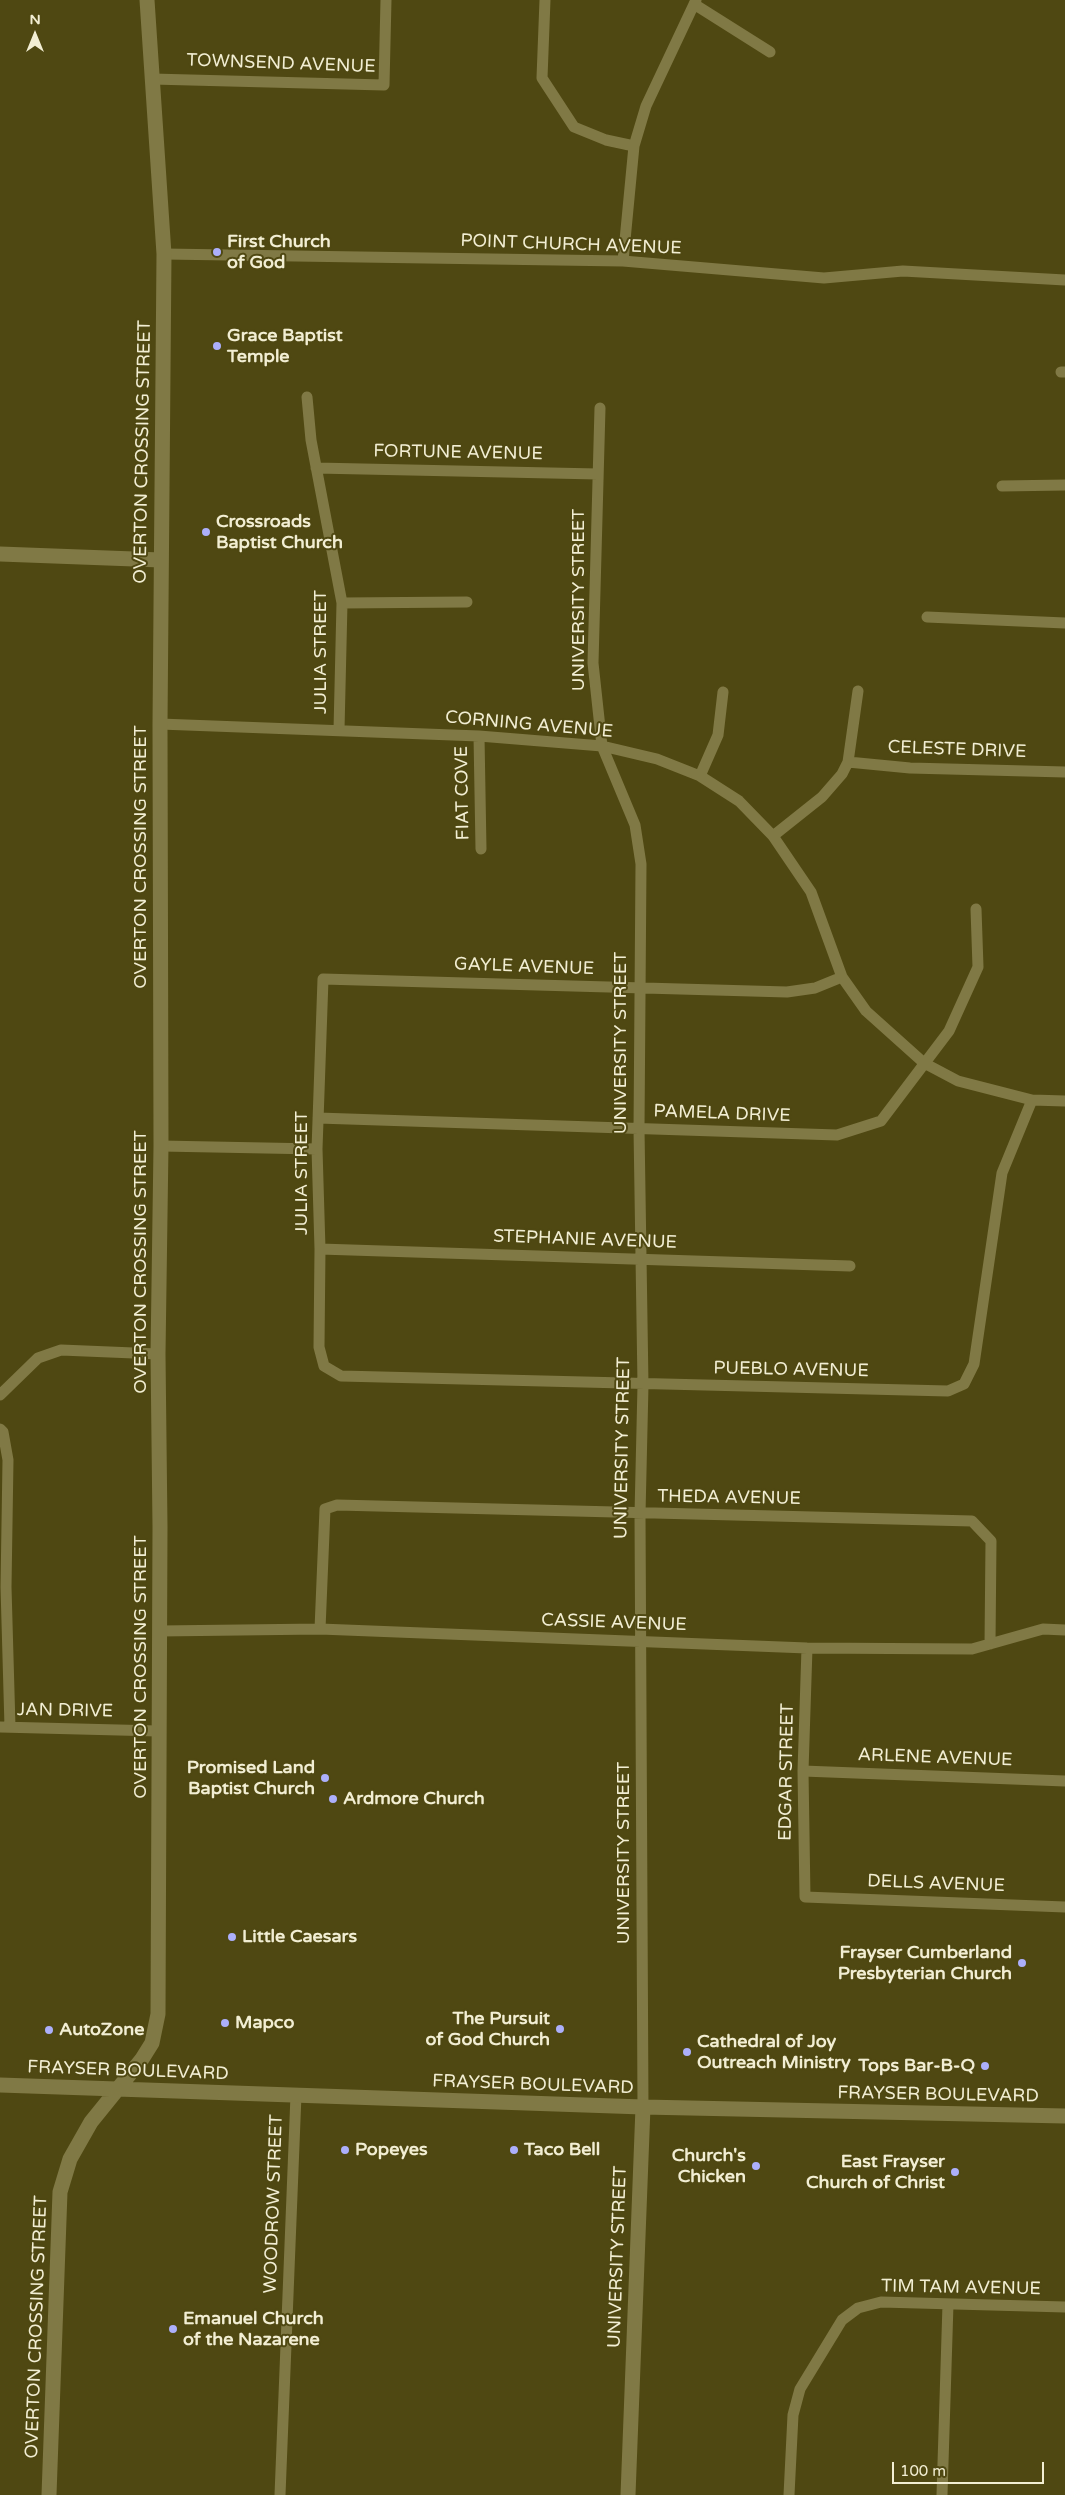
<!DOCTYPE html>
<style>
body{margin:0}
#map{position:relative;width:1065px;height:2495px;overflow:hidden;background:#4f4812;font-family:"Varela Round",sans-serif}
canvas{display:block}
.north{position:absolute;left:10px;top:10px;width:50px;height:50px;-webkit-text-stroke:4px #4f4812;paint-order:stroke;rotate:0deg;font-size:14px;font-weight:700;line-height:20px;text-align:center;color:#f2eed3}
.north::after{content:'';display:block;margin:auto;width:18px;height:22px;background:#f2eed3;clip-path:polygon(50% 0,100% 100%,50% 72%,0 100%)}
.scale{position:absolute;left:892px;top:2462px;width:152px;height:22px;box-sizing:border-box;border:2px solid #f2eed3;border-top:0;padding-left:6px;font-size:15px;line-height:18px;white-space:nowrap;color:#f2eed3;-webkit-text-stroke:4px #4f4812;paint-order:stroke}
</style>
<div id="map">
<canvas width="1065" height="2495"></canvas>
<div class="north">N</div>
<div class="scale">100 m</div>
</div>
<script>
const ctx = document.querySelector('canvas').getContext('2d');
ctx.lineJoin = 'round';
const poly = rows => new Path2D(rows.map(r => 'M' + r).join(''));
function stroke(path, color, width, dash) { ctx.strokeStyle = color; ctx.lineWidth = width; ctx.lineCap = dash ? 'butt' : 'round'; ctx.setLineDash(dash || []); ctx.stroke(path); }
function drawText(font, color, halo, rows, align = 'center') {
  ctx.font = font + ' "Varela Round",sans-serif'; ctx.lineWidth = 4; ctx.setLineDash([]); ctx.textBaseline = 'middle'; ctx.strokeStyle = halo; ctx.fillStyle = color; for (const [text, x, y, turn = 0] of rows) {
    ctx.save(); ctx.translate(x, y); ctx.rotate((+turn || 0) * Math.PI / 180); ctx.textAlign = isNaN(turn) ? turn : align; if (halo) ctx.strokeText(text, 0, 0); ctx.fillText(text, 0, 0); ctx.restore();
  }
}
stroke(poly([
 [545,0,542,78,574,127,606,140,634,146],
 [694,4,770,52],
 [152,79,384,85,386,0],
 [164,254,623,261,824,278,903,271,1065,280],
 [623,261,634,146,646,106,696,0],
 [1061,372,1065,372],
 [307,397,311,440,342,603,339,730],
 [600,408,593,663,602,746,635,825,641,864,639,1129,643,1385,640,1514,643,2107],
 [316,468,598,474],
 [1002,486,1065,485],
 [342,603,467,602],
 [927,617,1065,623],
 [160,724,479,736,602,746,657,759,700,776,739,801,773,836,811,892,842,977,866,1011,924,1063,958,1081,1032,1100,1065,1101],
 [479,736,481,849],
 [848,762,910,768,1065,772],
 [700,776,718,735,723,692],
 [773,836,822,797,842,774,848,762,858,691],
 [842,977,815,988,787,992,323,979,317,1149,320,1249,319,1347,324,1366,341,1376,948,1391,964,1384,974,1364,1002,1173,1032,1100],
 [318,1118,837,1135,881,1121,949,1031,978,967,976,909],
 [161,1146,317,1149],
 [320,1249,850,1266],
 [0,1395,38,1358,61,1350,158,1354],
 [0,1429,3,1432,8,1460,6,1587,10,1727],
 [320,1629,325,1509,337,1505,972,1521,991,1541,990,1644],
 [160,1631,320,1629,807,1648,972,1649,1043,1629,1065,1630],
 [807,1648,803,1771,805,1897,1065,1907],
 [0,1727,158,1731],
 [803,1771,1065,1781],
 [280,2495,296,2095],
 [789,2495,793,2415,800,2389,842,2320,858,2308,881,2302,1065,2307],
 [942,2495,948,2304]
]), '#807945', 11);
stroke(poly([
 [0,554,161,560],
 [0,2085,643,2107,1065,2116],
 [49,2495,60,2192,70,2159,91,2122,142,2059,152,2043,158,2014,160,1527,158,1354,161,1146,160,724,164,254,147,0],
 [628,2495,643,2107]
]), '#807945', 15);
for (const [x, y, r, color] of [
 [217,252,5,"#acaffb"],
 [217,346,5,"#acaffb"],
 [206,532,5,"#acaffb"],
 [325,1778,5,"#acaffb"],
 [333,1799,5,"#acaffb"],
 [232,1937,5,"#acaffb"],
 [1022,1963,5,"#acaffb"],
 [225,2023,5,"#acaffb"],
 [560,2029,5,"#acaffb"],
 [49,2030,5,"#acaffb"],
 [687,2052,5,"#acaffb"],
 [985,2066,5,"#acaffb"],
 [345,2150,5,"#acaffb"],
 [514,2150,5,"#acaffb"],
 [756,2166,5,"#acaffb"],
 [955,2172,5,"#acaffb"],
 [173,2329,5,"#acaffb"]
]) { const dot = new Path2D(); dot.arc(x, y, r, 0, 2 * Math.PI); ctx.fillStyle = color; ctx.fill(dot); stroke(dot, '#4f4812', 2); }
drawText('18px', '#f2eed3', '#4f4812', [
 ["TOWNSEND AVENUE",281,64,2],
 ["POINT CHURCH AVENUE",571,245,2],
 ["OVERTON CROSSING STREET",143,452,-89],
 ["FORTUNE AVENUE",458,453,1],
 ["UNIVERSITY STREET",579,600,-90],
 ["JULIA STREET",321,652,-90],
 ["CORNING AVENUE",529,725,5],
 ["CELESTE DRIVE",957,750,2],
 ["FIAT COVE",463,793,-91],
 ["OVERTON CROSSING STREET",141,857,-90],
 ["GAYLE AVENUE",524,967,2],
 ["UNIVERSITY STREET",621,1043,-90],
 ["PAMELA DRIVE",722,1114,2],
 ["JULIA STREET",302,1173,-90],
 ["STEPHANIE AVENUE",585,1240,2],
 ["OVERTON CROSSING STREET",141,1262,-90],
 ["PUEBLO AVENUE",791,1370,1],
 ["UNIVERSITY STREET",623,1448,-89],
 ["THEDA AVENUE",729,1498,1],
 ["CASSIE AVENUE",614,1623,2],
 ["OVERTON CROSSING STREET",141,1667,-90],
 ["JAN DRIVE",65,1711,1],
 ["ARLENE AVENUE",935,1758,2],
 ["EDGAR STREET",787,1772,-89],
 ["UNIVERSITY STREET",624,1853,-90],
 ["DELLS AVENUE",936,1884,2],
 ["FRAYSER BOULEVARD",128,2071,2],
 ["FRAYSER BOULEVARD",533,2085,2],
 ["FRAYSER BOULEVARD",938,2095,1],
 ["WOODROW STREET",274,2204,-88],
 ["UNIVERSITY STREET",618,2257,-88],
 ["TIM TAM AVENUE",961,2288,1],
 ["OVERTON CROSSING STREET",37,2327,-88]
]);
drawText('bold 18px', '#f2eed3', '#4f4812', [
 ["First Church",227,242],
 ["of God",227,263],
 ["Grace Baptist",227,336],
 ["Temple",227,357],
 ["Crossroads",216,522],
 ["Baptist Church",216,543],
 ["Promised Land",315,1768,"right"],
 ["Baptist Church",315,1789,"right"],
 ["Ardmore Church",343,1799],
 ["Little Caesars",242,1937],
 ["Frayser Cumberland",1012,1953,"right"],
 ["Presbyterian Church",1012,1974,"right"],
 ["The Pursuit",550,2019,"right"],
 ["of God Church",550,2040,"right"],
 ["Mapco",235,2023],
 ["AutoZone",59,2030],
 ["Cathedral of Joy",697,2042],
 ["Outreach Ministry",697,2063],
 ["Tops Bar-B-Q",975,2066,"right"],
 ["Popeyes",355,2150],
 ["Taco Bell",524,2150],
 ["Church's",746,2156,"right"],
 ["Chicken",746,2177,"right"],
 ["East Frayser",945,2162,"right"],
 ["Church of Christ",945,2183,"right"],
 ["Emanuel Church",183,2319],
 ["of the Nazarene",183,2340]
], 'left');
</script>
